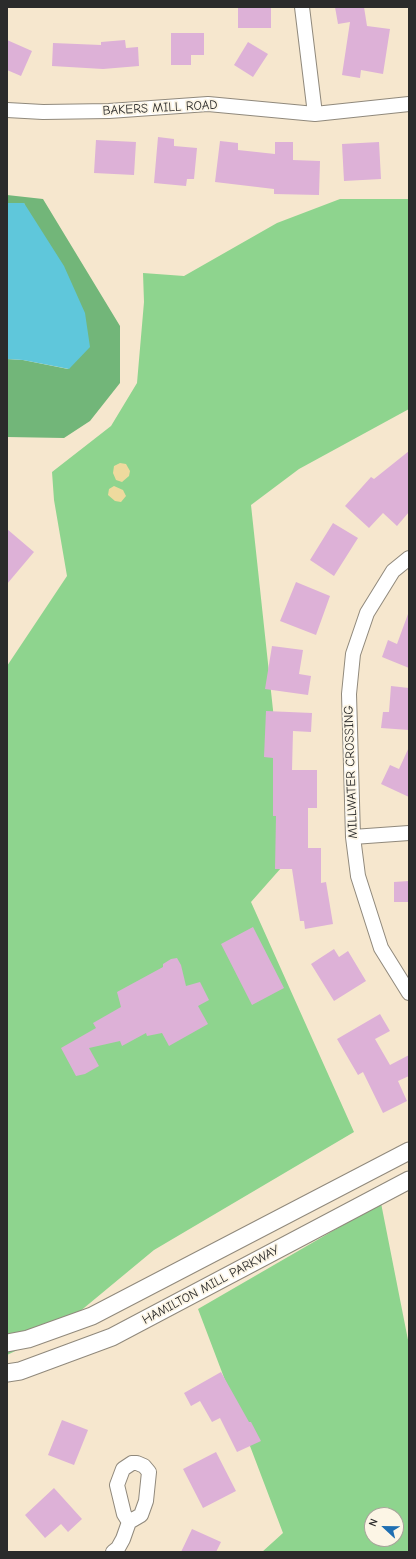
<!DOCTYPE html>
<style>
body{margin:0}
#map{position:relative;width:416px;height:1559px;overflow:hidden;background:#f6e7ce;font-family:"Comic Neue",sans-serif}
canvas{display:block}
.frame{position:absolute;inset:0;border:8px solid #2b2b2b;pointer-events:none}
.north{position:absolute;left:364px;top:1507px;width:40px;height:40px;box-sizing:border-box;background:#fcf5e5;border:1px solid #a8a49b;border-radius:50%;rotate:292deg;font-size:11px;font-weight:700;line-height:16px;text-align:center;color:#2b2b2b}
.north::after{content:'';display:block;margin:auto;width:14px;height:18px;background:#1f6fb2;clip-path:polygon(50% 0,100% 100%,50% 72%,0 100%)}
</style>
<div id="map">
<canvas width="416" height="1559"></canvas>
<div class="frame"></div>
<div class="north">N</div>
</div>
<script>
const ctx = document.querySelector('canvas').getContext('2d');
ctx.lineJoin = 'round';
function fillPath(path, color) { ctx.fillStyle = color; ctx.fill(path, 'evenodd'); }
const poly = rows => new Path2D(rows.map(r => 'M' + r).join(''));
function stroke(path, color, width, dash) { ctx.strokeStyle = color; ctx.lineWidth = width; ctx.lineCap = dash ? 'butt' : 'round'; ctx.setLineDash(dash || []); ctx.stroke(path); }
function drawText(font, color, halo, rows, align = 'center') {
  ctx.font = font + ' "Comic Neue",sans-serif'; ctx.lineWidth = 3.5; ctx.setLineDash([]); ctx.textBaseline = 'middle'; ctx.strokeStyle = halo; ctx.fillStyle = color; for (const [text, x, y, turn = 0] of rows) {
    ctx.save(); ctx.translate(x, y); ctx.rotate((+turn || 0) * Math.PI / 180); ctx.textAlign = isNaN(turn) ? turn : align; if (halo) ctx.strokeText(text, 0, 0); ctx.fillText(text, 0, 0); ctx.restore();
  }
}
fillPath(poly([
 [340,199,409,199,409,409,299,469,251,505,289,859,251,902,354,1132,154,1250,55,1332,7,1355,7,666,67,576,54,500,52,472,111,426,137,383,144,302,143,273,184,276,277,223],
 [381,1203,409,1345,409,1552,262,1552,283,1533,198,1309],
 [372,1515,396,1515,396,1539,372,1539]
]), '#8ed48e');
fillPath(poly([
 [7,195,43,199,120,326,120,383,90,421,64,438,7,437,7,359,23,360,68,369,24,203,7,203]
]), '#72b679');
fillPath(poly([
 [120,463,126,464,130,471,129,476,122,482,116,480,113,473,114,466],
 [114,486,123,490,126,496,121,502,115,501,108,495,109,489]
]), '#eeda9e');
fillPath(poly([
 [7,203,24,203,64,266,85,313,90,347,69,369,23,360,7,359]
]), '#5fc7db');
fillPath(poly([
 [238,7,271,7,271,28,238,28],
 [335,7,364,7,367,26,390,29,383,74,361,70,360,78,342,75,350,22,338,24],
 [171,33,204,33,204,55,191,55,191,65,171,65],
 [7,40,32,51,21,76,7,70],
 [125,40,126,48,138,47,139,66,103,69,52,66,53,43,101,45,101,42],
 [248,42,268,54,253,77,234,65],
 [158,137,174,139,174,146,197,148,194,179,187,179,186,186,154,183],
 [96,140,136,142,134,175,94,173],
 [220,141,238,143,238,150,275,154,275,142,293,142,293,160,320,161,319,195,274,194,274,189,215,182],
 [379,142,381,179,344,181,342,144],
 [409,451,409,512,397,526,383,513,369,528,345,506,371,477,374,479],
 [333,523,358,538,334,576,310,560],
 [7,529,34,552,7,584],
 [296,582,330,596,316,635,280,621],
 [408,614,409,615,409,668,382,657,388,640,397,644],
 [272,646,303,650,299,674,311,676,308,695,265,689],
 [391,686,409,688,409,730,381,728,383,712,389,712],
 [266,711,312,713,311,732,293,731,292,770,317,770,317,808,308,808,308,848,321,848,321,883,326,882,333,924,305,929,304,921,300,921,292,869,275,869,276,816,273,816,273,758,264,757],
 [409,747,409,797,381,784,390,765,399,769],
 [409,881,409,902,394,902,394,882],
 [253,927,284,988,252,1005,221,944],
 [334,949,339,957,348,951,366,981,334,1001,311,964],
 [177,958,181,965,186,986,200,982,209,1000,198,1006,208,1024,169,1046,162,1033,147,1036,146,1033,122,1046,120,1041,89,1048,99,1066,85,1074,76,1076,61,1048,96,1028,93,1023,121,1007,117,992,163,967,163,964,171,959],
 [380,1014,390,1031,375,1039,390,1065,409,1055,409,1076,398,1081,407,1101,383,1113,363,1072,358,1075,337,1039],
 [221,1372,249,1422,251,1422,261,1441,237,1452,220,1418,212,1422,200,1401,191,1406,184,1393],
 [62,1420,88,1430,74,1465,48,1455],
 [216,1452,236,1491,203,1508,183,1469],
 [54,1488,82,1519,68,1532,61,1524,45,1538,25,1515],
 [192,1529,221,1542,216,1552,181,1552]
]), '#ddb1d7');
const minor = poly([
 [302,7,315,114],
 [7,110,43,112,109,111,208,104,315,114,409,104],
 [409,558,393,571,367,613,353,654,349,694,353,837,358,876,381,948,409,993],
 [353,837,409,833],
 [132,1463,137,1463,144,1466,149,1472,146,1501,141,1515,129,1522,124,1514,117,1485,123,1469,132,1463],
 [113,1552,118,1548,123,1539,129,1522]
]);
const tertiary = poly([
 [7,1343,28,1339,92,1316,409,1151],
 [7,1373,20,1371,112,1337,409,1180]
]);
stroke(minor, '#90897c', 16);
stroke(tertiary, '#90897c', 19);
stroke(minor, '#fff', 14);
stroke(tertiary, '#fff', 17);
drawText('13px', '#2b2b2b', '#fcf5e5', [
 ["BAKERS MILL ROAD",160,108,-3],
 ["MILLWATER CROSSING",351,772,-92],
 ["HAMILTON MILL PARKWAY",211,1285,-28]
]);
</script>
